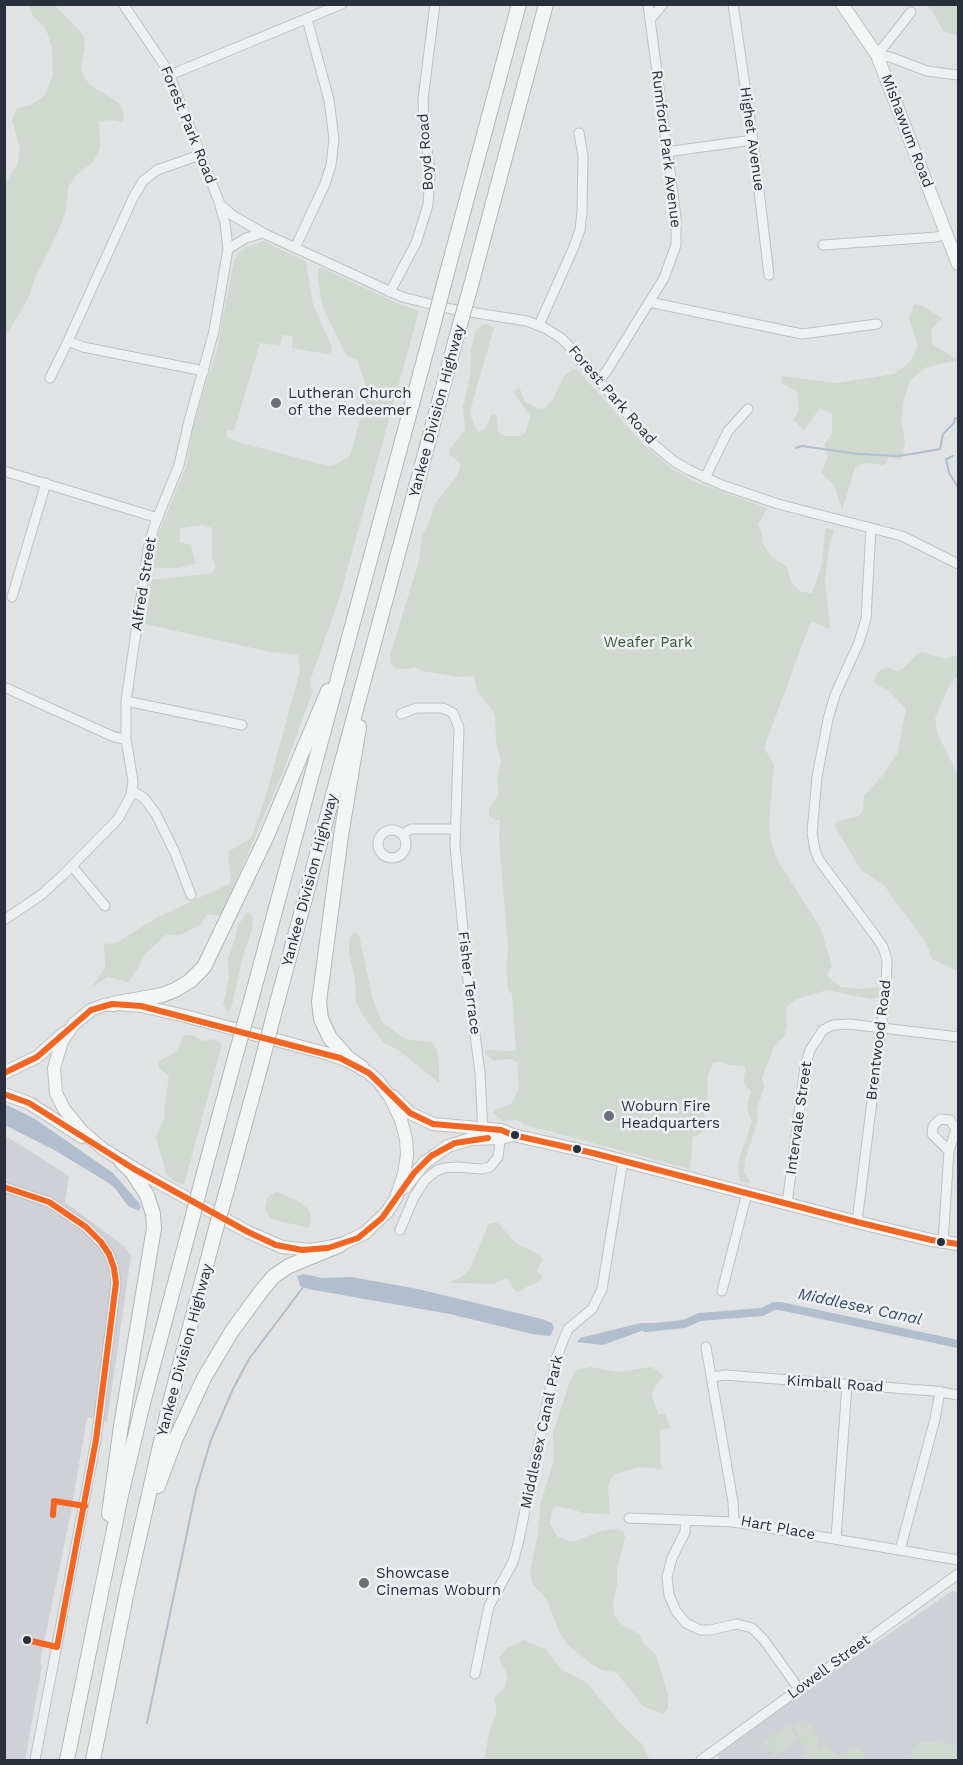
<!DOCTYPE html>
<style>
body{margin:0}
#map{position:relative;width:963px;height:1765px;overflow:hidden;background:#e0e2e4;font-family:"Work Sans",sans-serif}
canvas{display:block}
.frame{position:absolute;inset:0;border:6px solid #292f3c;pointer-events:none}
</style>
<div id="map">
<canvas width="963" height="1765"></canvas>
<div class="frame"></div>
</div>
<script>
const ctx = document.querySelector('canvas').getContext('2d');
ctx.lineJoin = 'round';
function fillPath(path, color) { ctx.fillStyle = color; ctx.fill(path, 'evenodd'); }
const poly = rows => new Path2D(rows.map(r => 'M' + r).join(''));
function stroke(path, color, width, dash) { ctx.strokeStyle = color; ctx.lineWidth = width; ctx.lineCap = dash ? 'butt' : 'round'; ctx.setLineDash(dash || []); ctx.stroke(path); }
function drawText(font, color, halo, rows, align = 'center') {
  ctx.font = font + ' "Work Sans",sans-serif'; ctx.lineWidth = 5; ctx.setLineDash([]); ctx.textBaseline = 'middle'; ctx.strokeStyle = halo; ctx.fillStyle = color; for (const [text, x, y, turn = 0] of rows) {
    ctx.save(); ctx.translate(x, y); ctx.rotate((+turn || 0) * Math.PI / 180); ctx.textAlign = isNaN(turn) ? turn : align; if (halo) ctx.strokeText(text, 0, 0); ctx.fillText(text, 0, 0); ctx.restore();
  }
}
fillPath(poly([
 [4,1135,69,1176,65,1202,125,1247,131,1256,107,1422,87,1417,71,1512,40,1662,42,1666,25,1760,4,1760],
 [952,1591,958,1592,958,1760,720,1760,717,1755,802,1693]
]), '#cfd1d7');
fillPath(poly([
 [29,4,54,5,78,29,84,37,85,45,81,68,84,77,90,85,119,103,123,111,124,118,122,122,108,120,99,122,100,144,98,154,92,163,75,176,68,188,66,211,58,231,34,280,28,299,5,337,5,184,18,163,20,147,12,120,17,108,31,105,45,95,53,75,52,48,46,29,33,16],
 [926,5,958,5,958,36,944,32,933,12],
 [264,241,306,262,313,304,332,348,330,353,327,354,292,348,293,336,283,335,280,346,260,343,234,431,227,430,226,435,234,441,328,466,335,465,350,456,366,398,365,382,357,360,346,355,323,308,318,282,318,269,320,267,399,304,419,311,340,596,310,681,312,693,283,772,221,916,208,914,200,925,180,935,166,935,145,954,137,970,128,982,108,977,91,988,105,968,104,944,116,943,158,917,231,883,228,852,251,838,264,802,300,671,298,655,271,652,145,624,151,580,212,573,216,567,212,558,212,528,202,525,180,528,180,542,191,545,196,564,177,568,153,568,154,553,157,537,186,467,193,425,217,349,234,261,239,253,246,248],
 [914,304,923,306,942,318,931,330,932,344,958,360,927,367,910,380,904,398,901,420,905,441,902,460,889,457,884,465,865,463,855,468,842,510,835,486,821,472,828,457,825,444,832,434,832,414,820,408,804,430,793,420,799,411,797,391,781,383,782,376,836,383,894,374,910,362,918,346,909,318],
 [482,325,488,325,494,328,470,411,474,426,479,432,486,428,492,414,497,416,498,432,505,436,521,436,526,432,530,416,514,393,517,388,520,389,525,402,540,409,545,408,553,399,564,376,573,369,577,369,643,444,671,468,693,481,767,508,758,525,762,532,763,544,771,556,787,567,791,582,801,592,812,593,822,564,825,530,827,528,834,531,829,547,825,580,830,626,829,629,811,621,764,748,774,764,769,824,772,846,778,861,821,929,832,966,827,974,828,977,841,987,859,989,878,987,882,991,877,998,870,999,827,990,797,999,788,1005,786,1010,787,1027,784,1036,774,1047,762,1078,764,1087,757,1109,758,1120,745,1159,744,1172,750,1182,747,1183,740,1181,738,1168,740,1156,752,1122,747,1107,751,1091,746,1087,743,1080,746,1069,744,1066,729,1065,720,1061,713,1063,710,1069,707,1080,708,1098,704,1109,705,1131,693,1137,690,1169,522,1124,522,1122,516,1120,503,1121,493,1113,496,1109,511,1104,519,1088,517,1062,511,1059,494,1061,485,1054,487,1050,516,1051,512,994,508,989,506,966,508,949,499,839,500,820,495,820,489,815,489,809,499,794,497,779,501,761,496,741,495,717,493,711,477,691,474,676,459,677,422,671,414,667,409,669,397,669,391,664,390,655,419,561,422,535,429,523,436,502,457,476,461,464,451,456,449,450,465,430,463,406,470,376,471,349,475,332],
 [923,652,945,659,958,655,958,676,950,684,935,718,938,735,958,775,958,971,932,959,927,945,913,924,899,907,885,886,861,870,834,825,837,821,859,816,863,811,864,796,883,775,898,752,906,709,890,692,875,683,875,678,880,670,889,668,898,671,904,668,918,653],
 [246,913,250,913,253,919,252,929,242,960,232,1005,228,1013,223,1005,229,978,228,958,234,942,238,926],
 [355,933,359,935,373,1000,382,1022,405,1039,432,1042,437,1050,439,1066,439,1083,401,1052,383,1042,362,1014,356,1002,355,978,349,954,349,939,352,934],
 [184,1035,193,1035,202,1041,215,1039,222,1045,184,1185,174,1181,166,1174,156,1137,165,1116,164,1110,169,1076,159,1068,159,1061,176,1052],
 [277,1192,298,1201,309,1210,311,1218,309,1228,271,1219,265,1210,267,1199,270,1195],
 [492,1223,498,1223,516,1243,540,1255,543,1259,537,1270,543,1277,538,1283,528,1286,520,1292,515,1291,507,1278,494,1284,451,1283,451,1281,462,1277,471,1267,488,1225],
 [590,1367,618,1372,652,1367,664,1376,655,1386,652,1394,658,1414,665,1414,671,1428,660,1430,661,1469,638,1467,613,1475,608,1486,610,1514,583,1513,571,1509,555,1506,552,1509,550,1524,558,1537,573,1542,601,1531,615,1529,623,1531,625,1537,617,1569,617,1585,613,1603,614,1615,621,1624,640,1635,643,1643,656,1655,668,1695,668,1709,663,1714,644,1707,616,1672,602,1670,593,1665,569,1646,560,1634,547,1600,532,1583,530,1570,538,1534,540,1505,554,1460,553,1433,569,1384,576,1370],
 [523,1640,546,1649,561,1669,586,1682,622,1725,641,1743,650,1760,484,1760,490,1728,497,1713,494,1698,504,1688,508,1677,499,1658,507,1648],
 [800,1720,804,1720,812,1725,814,1733,820,1738,817,1745,821,1749,823,1745,829,1747,838,1756,855,1747,861,1749,861,1753,870,1760,803,1760,808,1748,802,1744,794,1727],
 [788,1725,798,1740,774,1757,764,1742],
 [928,1741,958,1746,958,1760,913,1760,911,1749,920,1743]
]), '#d1d8d0');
fillPath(poly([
 [5,1104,35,1119,113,1173,139,1203,141,1207,139,1211,128,1206,115,1188,107,1182,56,1151,5,1125],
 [303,1274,323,1278,351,1277,418,1289,542,1319,552,1323,554,1328,550,1336,532,1334,450,1314,308,1289,300,1286,299,1282,297,1276],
 [641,1323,652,1323,655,1326,603,1345,577,1342,580,1338]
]), '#b1becd');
stroke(poly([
 [796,448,802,446,858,454,898,456,912,454,940,449,943,434,954,423,955,418,958,419],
 [953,456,946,459,949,473,958,487],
 [147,1723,196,1490,211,1440,233,1389,249,1359,304,1286]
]), '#b1becd', 2);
stroke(poly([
 [646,1328,684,1324,700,1317,762,1312,774,1306,780,1306,958,1344]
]), '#b1becd', 8);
const minor = poly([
 [123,4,167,69,220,204,232,215,263,233,402,297,451,309,527,321,545,328,561,338,572,349,652,443,675,462,689,470,722,485,778,504,902,536,958,564],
 [733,4,753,140,769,275],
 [650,20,663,4],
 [877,55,890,57,927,71,958,75],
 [877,55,911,12],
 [170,75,342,4],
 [666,152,753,140],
 [200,155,157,170,143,181,133,198,68,341,83,347,204,371],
 [823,245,936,237,947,234],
 [295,248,325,184,331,165,334,139,329,100,307,19],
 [228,249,246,238,263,233],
 [390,292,416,243,428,205,430,173,424,125,423,99,435,4],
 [649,302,802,334,877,324],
 [539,325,573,249,580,230,582,212,583,156,579,133],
 [50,378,68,341],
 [598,381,606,372,664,278,676,245,676,217,648,4],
 [4,471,158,518],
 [705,478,728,431,748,409],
 [12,597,46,483],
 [4,687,114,737,126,739],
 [126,701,242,725],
 [401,714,416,708,443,708,453,713,459,728,455,845,467,972,480,1073,483,1133],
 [132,791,144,798,156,814,175,853,191,895],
 '378 844a14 14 0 1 1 28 0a14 14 0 1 1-28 0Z',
 [403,834,411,829,454,829],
 [72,866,105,906],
 [4,920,41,895,64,874,118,819,131,795,133,781,126,739,126,701,148,549,155,524,179,465,189,421,214,331,228,249,225,223,220,206],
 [4,1187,49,1202,86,1227,101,1242,109,1254,114,1268,116,1283,96,1440,35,1760],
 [787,1204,805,1067,810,1050,823,1030,833,1025,849,1024,958,1037],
 [857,1222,886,988,887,960,883,947,874,934,819,860,815,850,812,833,817,777,828,719,835,695,859,642,866,619,871,528],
 [400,1230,414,1197,425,1180,436,1171,444,1168,457,1167,481,1169,490,1167,498,1157,501,1134],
 [943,1242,949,1151,956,1129,950,1120,940,1119,933,1126,932,1134,949,1151],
 [722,1291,747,1193],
 [706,1347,733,1502,734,1522,958,1560],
 [712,1377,725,1375,790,1380,934,1391,958,1395],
 [629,1518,734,1522],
 [686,1520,685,1532,672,1558,667,1577,669,1595,676,1611,686,1623,700,1630,710,1630,737,1624,752,1628,764,1640,799,1689],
 [836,1539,847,1385],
 [900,1550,935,1419,940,1391],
 [475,1674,489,1606,513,1562,518,1544,557,1356,568,1329,592,1309,602,1289,623,1161],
 [701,1760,958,1574]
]);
const major = poly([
 [842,4,877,55,958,264],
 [118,1004,141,1006,181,1015,329,1054,350,1062,369,1073,379,1082,390,1097,401,1120,406,1139,407,1155,404,1174,396,1198,387,1212,365,1233,340,1245,310,1250,282,1247,248,1232,147,1176,103,1149,82,1131,64,1109,56,1093,54,1068,62,1041,74,1024,91,1010,104,1005,118,1004],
 [4,1073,37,1057,64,1033],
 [4,1094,29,1103,82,1137],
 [393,1096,410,1113,433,1124,501,1130,513,1135,593,1153,857,1222,931,1240,958,1244],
 [404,1188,424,1163,448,1146,471,1139,501,1138,513,1135]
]);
const highway = poly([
 [444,284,519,4],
 [470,289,546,4],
 [359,727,341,836,319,1002,321,1019,330,1038,348,1058,362,1068],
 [112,1004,162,995,175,990,190,981,204,967,266,838,328,691],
 [250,1004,432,330],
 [275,1010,457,335],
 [202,1180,236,1054],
 [226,1193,262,1061],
 [158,1486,176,1438,204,1378,232,1331,262,1290,274,1276,289,1266,340,1245],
 [109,1514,121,1426,154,1228,153,1214,147,1195,132,1172,121,1161],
 [67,1760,121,1495,143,1403,191,1223],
 [93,1760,127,1591,169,1406,215,1232]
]);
stroke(minor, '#bec0c2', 11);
stroke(major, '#bdbfc2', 14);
stroke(highway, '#b3b5b8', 16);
stroke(minor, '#eff0f2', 9);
stroke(major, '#f4f5f5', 12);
stroke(highway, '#f4f5f5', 14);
const highwayBridge = poly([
 [432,330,444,284],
 [457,335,470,289],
 [236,1054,250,1004],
 [262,1061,275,1010],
 [191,1223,202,1180],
 [215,1232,226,1193]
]);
stroke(highwayBridge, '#b3b5b8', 16, []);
stroke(highwayBridge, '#f4f5f5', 14);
stroke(poly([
 [4,1073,37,1057,91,1010,112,1004,141,1006,340,1058,369,1073,410,1113,433,1124,501,1130,513,1135,593,1153,857,1222,931,1240,958,1244],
 [4,1094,29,1103,134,1169,248,1232,276,1245,302,1250,328,1248,358,1238,382,1218,414,1173,431,1156,455,1143,488,1138],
 [4,1187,49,1202,86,1227,101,1242,109,1254,114,1268,116,1283,96,1440,57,1647,27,1640],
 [53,1515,54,1501,85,1506]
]), '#f26522', 6);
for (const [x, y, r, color] of [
 [276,403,6,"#696e77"],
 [609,1116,6,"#696e77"],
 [515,1135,5,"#292f3c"],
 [577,1149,5,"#292f3c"],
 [941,1242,5,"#292f3c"],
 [364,1583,6,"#696e77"],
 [27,1640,5,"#292f3c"]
]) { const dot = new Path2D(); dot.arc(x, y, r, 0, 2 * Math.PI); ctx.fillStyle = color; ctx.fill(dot); stroke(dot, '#eef0f4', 2); }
drawText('15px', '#292f3c', '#eef0f4', [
 ["Forest Park Road",188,125,68],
 ["Mishawum Road",907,131,69],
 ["Highet Avenue",752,139,82],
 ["Rumford Park Avenue",666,149,83],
 ["Boyd Road",426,152,-94],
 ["Forest Park Road",612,395,49],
 ["Yankee Division Highway",437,411,-75],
 ["Alfred Street",144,584,-81],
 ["Yankee Division Highway",310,880,-75],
 ["Fisher Terrace",469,983,83],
 ["Brentwood Road",879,1040,-83],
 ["Intervale Street",799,1118,-82],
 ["Yankee Division Highway",185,1350,-75],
 ["Kimball Road",835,1384,4],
 ["Middlesex Canal Park",542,1432,-78],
 ["Hart Place",778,1528,11],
 ["Lowell Street",829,1667,-36]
]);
drawText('15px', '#292f3c', '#eef0f4', [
 ["Lutheran Church",288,394],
 ["of the Redeemer",288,411],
 ["Woburn Fire",621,1107],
 ["Headquarters",621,1124],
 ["Showcase",376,1574],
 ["Cinemas Woburn",376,1591]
], 'left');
drawText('15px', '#3c5638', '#eef0f4', [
 ["Weafer Park",648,643]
]);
drawText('italic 16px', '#374d6b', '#eef0f4', [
 ["Middlesex Canal",860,1307,12]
]);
</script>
